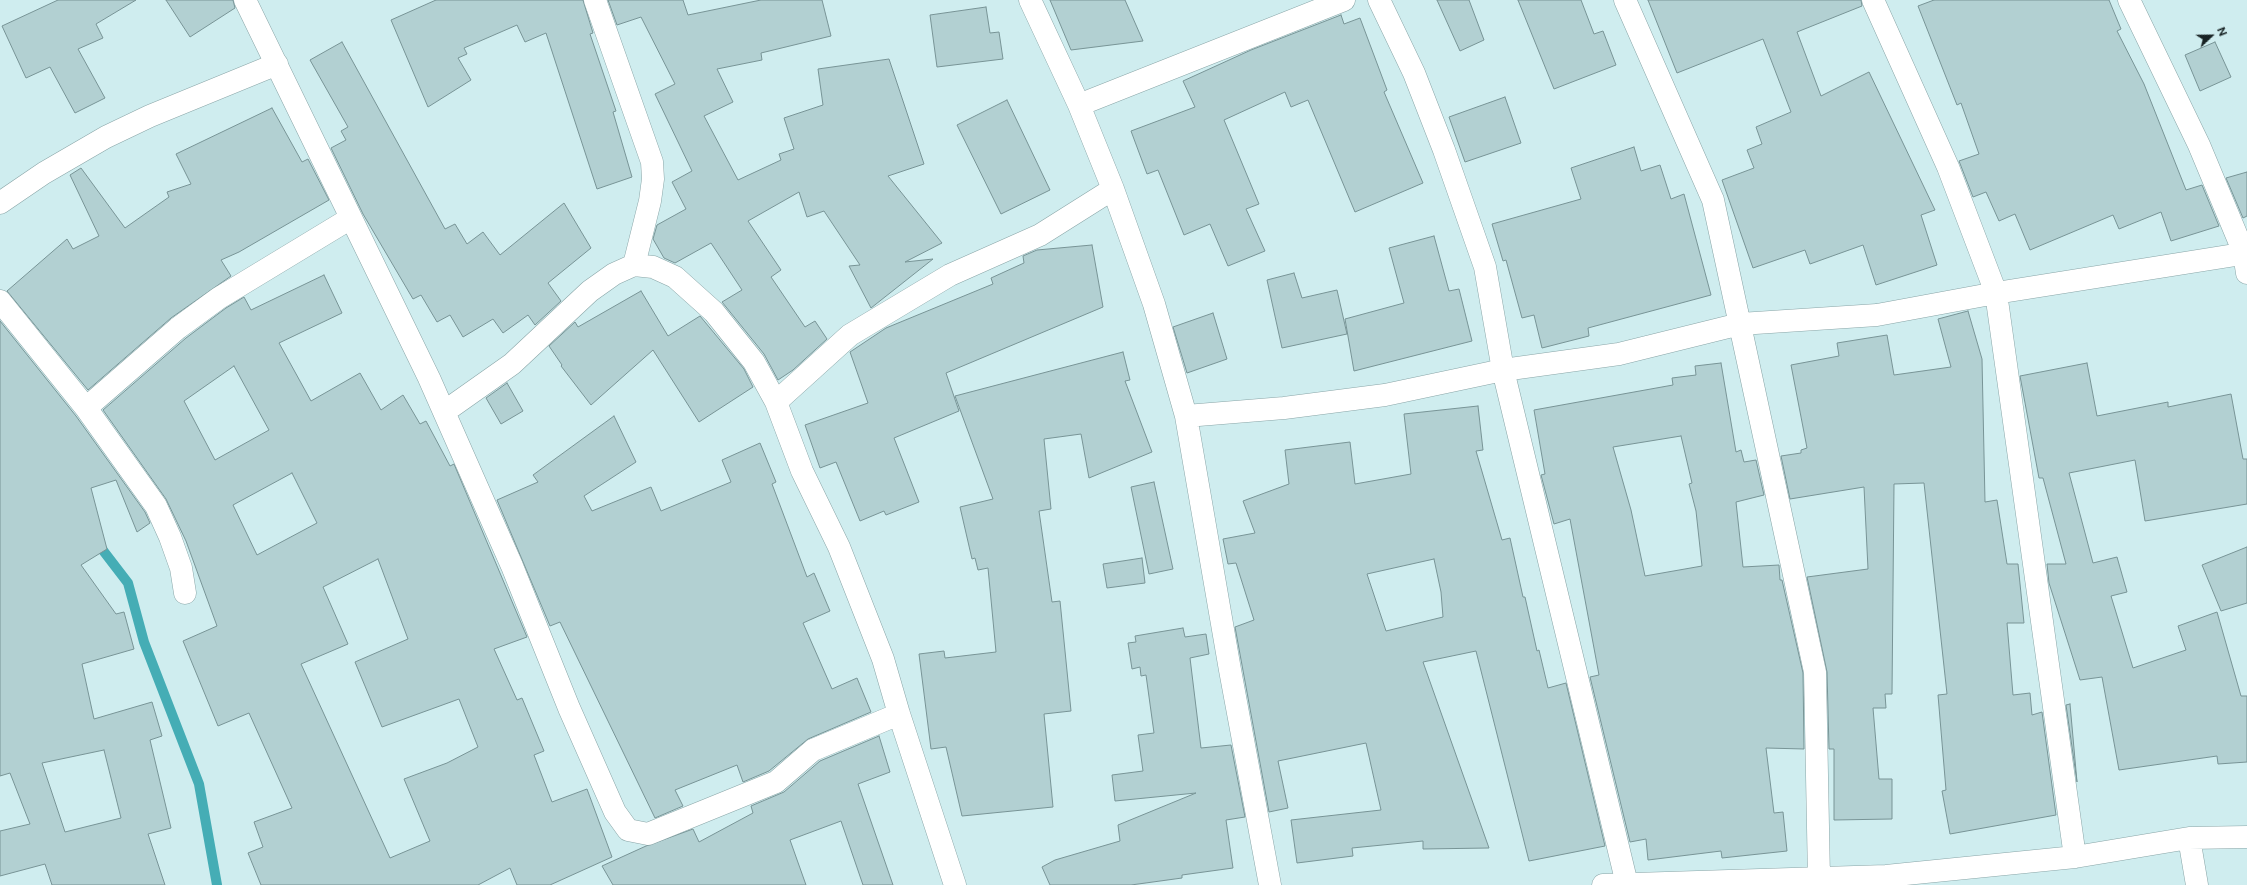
<!DOCTYPE html>
<style>
body{margin:0}
#map{position:relative;width:2247px;height:885px;overflow:hidden;background:#cfedef;font-family:"Public Sans",sans-serif}
canvas{display:block}
.north{position:absolute;left:2191px;top:16px;width:40px;height:40px;-webkit-text-stroke:3px #cfedef;paint-order:stroke;rotate:68deg;font-size:11px;font-weight:700;line-height:16px;text-align:center;color:#182324}
.north::after{content:'';display:block;margin:auto;width:14px;height:18px;background:#182324;clip-path:polygon(50% 0,100% 100%,50% 72%,0 100%)}
</style>
<div id="map">
<canvas width="2247" height="885"></canvas>
<div class="north">N</div>
</div>
<script>
const ctx = document.querySelector('canvas').getContext('2d');
ctx.lineJoin = 'round';
const poly = rows => new Path2D(rows.map(r => 'M' + r).join(''));
function stroke(path, color, width, dash) { ctx.strokeStyle = color; ctx.lineWidth = width; ctx.lineCap = dash ? 'butt' : 'round'; ctx.setLineDash(dash || []); ctx.stroke(path); }
function fillPath(path, color) { ctx.fillStyle = color; ctx.fill(path, 'evenodd'); }
stroke(poly([
 [95,540,128,583,144,642,199,784,217,885]
]), '#45adb5', 10);
const building = poly([
 [58,0,136,0,96,24,103,38,78,49,105,98,75,113,50,67,26,78,2,26,58,0],
 [166,0,233,0,235,8,190,37,166,0],
 [436,0,583,0,593,33,590,34,616,111,613,112,632,177,597,189,546,33,525,42,517,25,464,48,467,54,458,58,471,80,428,107,391,20,436,0],
 [608,0,683,0,688,15,761,0,822,0,831,36,761,53,762,60,717,69,733,102,704,116,738,180,781,160,779,154,794,149,784,118,823,105,818,69,889,59,924,164,888,176,942,243,905,262,933,259,871,308,849,266,860,265,824,211,807,217,799,192,748,221,781,270,771,277,805,327,815,321,827,339,793,370,778,380,764,354,722,302,742,290,711,243,675,263,664,258,653,239,657,225,686,209,672,182,692,171,655,94,675,84,641,17,617,25,608,0],
 [1050,0,1125,0,1143,41,1071,50,1050,0],
 [1437,0,1469,0,1484,40,1460,51,1437,0],
 [1518,0,1581,0,1594,34,1603,31,1616,65,1554,89,1518,0],
 [1648,0,1861,0,1862,6,1797,32,1821,96,1869,72,1935,210,1921,215,1937,265,1876,285,1863,245,1810,264,1805,250,1753,268,1722,180,1754,168,1747,150,1762,144,1756,127,1791,112,1763,39,1677,73,1648,0],
 [1934,0,2109,0,2121,29,2117,31,2144,84,2186,190,2202,185,2219,226,2171,241,2161,212,2119,229,2113,215,2030,250,2015,214,1999,221,1986,192,1973,197,1959,161,1979,154,1961,103,1957,105,1918,6,1934,0],
 [986,7,990,33,999,32,1003,59,937,67,930,15,986,7],
 [1341,15,1344,24,1360,18,1387,90,1384,92,1423,183,1355,212,1308,100,1291,107,1285,92,1224,120,1259,204,1246,209,1265,251,1228,266,1210,224,1184,235,1158,170,1147,174,1131,131,1195,107,1183,81,1251,50,1341,15],
 [342,42,445,229,455,224,467,244,483,232,500,255,564,203,591,248,548,283,561,301,535,325,528,315,503,333,493,319,463,337,450,315,437,322,421,295,413,299,363,214,331,148,346,140,341,131,348,127,310,60,342,42],
 [2215,42,2231,77,2200,91,2185,55,2215,42],
 [1505,97,1521,143,1465,162,1449,117,1505,97],
 [1007,100,1050,190,1001,214,957,125,1007,100],
 [272,108,302,162,308,159,329,200,239,252,221,260,231,276,171,318,88,390,7,291,67,239,73,249,99,236,70,175,81,168,125,228,169,197,167,192,191,184,176,154,272,108],
 [1634,147,1641,171,1660,165,1671,199,1684,194,1711,295,1588,328,1589,336,1542,348,1534,315,1522,318,1506,260,1503,261,1492,224,1581,199,1571,168,1634,147],
 [2247,172,2247,216,2243,218,2226,178,2247,172],
 [1434,236,1449,291,1459,289,1472,341,1354,371,1345,319,1404,303,1389,248,1434,236],
 [1092,245,1103,307,946,373,959,411,894,438,919,502,886,515,884,511,860,521,836,462,820,468,805,425,868,403,850,352,886,328,993,284,991,278,1024,263,1023,256,1037,250,1092,245],
 [1294,273,1302,298,1337,290,1347,334,1282,348,1267,280,1294,273],
 [324,275,342,313,279,343,311,401,360,373,381,410,403,395,420,424,426,421,450,466,454,464,527,637,494,649,517,700,522,698,544,751,534,755,552,802,587,789,612,857,550,885,517,885,510,868,478,885,261,885,248,853,263,847,254,822,292,808,249,713,218,726,183,641,217,626,186,541,166,499,103,410,186,338,226,308,244,297,251,310,324,275],
 [234,366,269,430,215,460,184,401,234,366],
 [292,473,317,523,257,555,233,505,292,473],
 [378,559,408,639,355,662,382,727,459,699,478,747,447,763,404,779,430,841,390,858,301,664,348,644,323,587,378,559],
 [641,291,668,336,700,316,744,369,753,387,699,422,653,350,591,405,561,366,562,365,549,346,575,322,578,327,641,291],
 [1968,311,1982,359,1985,502,1997,500,2007,564,2018,564,2024,623,2007,623,2013,695,2030,693,2032,715,2042,712,2056,815,1950,834,1942,791,1946,790,1938,695,1947,694,1924,483,1894,484,1892,694,1885,694,1886,708,1873,708,1879,779,1892,779,1892,819,1834,820,1834,749,1829,749,1827,672,1807,577,1868,569,1864,487,1790,499,1781,456,1801,453,1801,450,1807,448,1791,365,1839,356,1837,343,1887,335,1894,375,1951,367,1938,319,1968,311],
 [1213,313,1227,359,1187,373,1173,327,1213,313],
 [0,321,76,416,145,512,150,523,137,532,116,480,91,488,107,549,81,565,116,614,124,612,134,649,82,664,94,719,152,702,162,736,150,740,171,828,148,834,165,885,52,885,45,864,0,876,0,831,30,824,10,773,0,776,0,321],
 [104,750,121,818,65,832,42,763,104,750],
 [1123,352,1130,380,1125,381,1152,452,1089,478,1081,434,1044,439,1051,509,1039,511,1052,602,1060,601,1071,711,1044,714,1053,807,962,816,946,747,931,749,919,654,944,651,945,658,996,652,988,568,978,570,975,558,972,559,960,507,993,499,955,396,1123,352],
 [1721,363,1736,452,1741,450,1744,462,1756,460,1764,495,1736,502,1743,567,1779,565,1780,580,1782,580,1803,673,1804,749,1766,748,1774,813,1783,812,1787,851,1722,858,1721,851,1648,860,1646,839,1630,842,1590,677,1599,675,1570,519,1554,524,1541,475,1545,474,1534,410,1673,385,1672,378,1696,375,1695,366,1721,363],
 [1681,436,1692,483,1689,484,1696,511,1702,566,1645,576,1631,510,1613,447,1681,436],
 [2087,363,2097,416,2168,402,2168,407,2231,394,2243,459,2247,459,2247,504,2145,521,2135,460,2069,473,2093,563,2117,557,2127,592,2111,596,2133,668,2186,650,2178,626,2217,612,2241,696,2247,696,2247,762,2218,764,2217,756,2119,770,2102,677,2080,680,2049,583,2047,564,2066,564,2043,478,2039,478,2020,376,2087,363],
 [507,383,523,411,501,424,486,398,507,383],
 [1478,406,1483,450,1476,451,1502,540,1510,538,1523,597,1525,597,1537,651,1539,650,1548,688,1566,683,1605,846,1529,861,1476,651,1423,662,1489,848,1423,849,1423,841,1352,848,1353,856,1297,863,1291,820,1381,810,1366,743,1278,761,1288,808,1269,812,1235,627,1254,620,1236,563,1228,564,1223,539,1255,533,1243,501,1289,484,1285,450,1350,442,1355,484,1411,474,1404,414,1478,406],
 [1434,559,1441,592,1443,617,1386,631,1367,574,1434,559],
 [614,416,636,462,584,496,592,511,651,487,661,511,731,482,722,460,760,443,776,482,772,484,807,577,814,573,830,611,803,623,832,689,857,678,871,712,808,739,769,771,743,782,737,765,675,790,683,806,655,818,560,622,550,626,497,500,538,482,533,475,614,416],
 [1154,482,1173,569,1149,574,1131,487,1154,482],
 [2247,547,2247,603,2221,611,2202,565,2247,547],
 [1142,558,1145,583,1107,588,1103,564,1142,558],
 [1183,628,1185,637,1206,634,1209,654,1190,658,1201,748,1231,745,1245,817,1226,820,1233,868,1182,875,1182,878,1131,885,1050,885,1042,867,1055,860,1120,841,1118,825,1196,793,1115,801,1112,775,1143,771,1138,735,1154,733,1146,675,1141,676,1140,667,1132,669,1128,643,1136,642,1135,636,1183,628],
 [2070,704,2077,782,2066,705,2070,704],
 [879,736,890,772,858,784,893,885,863,885,841,821,790,840,806,885,613,885,602,866,646,846,693,829,699,842,753,813,751,806,784,792,820,761,879,736]
]);
fillPath(building, '#b2d0d2');
stroke(building, '#789496', 1);
const street = poly([
 [245,0,429,378,512,566,569,708,615,812,628,830,648,834,776,782,813,750,899,714],
 [595,0,652,162,653,179,650,201,634,265],
 [1030,0,1079,105,1113,189,1154,304,1186,416,1230,670,1270,885],
 [1379,0,1414,73,1444,150,1485,267,1503,370,1627,884],
 [1625,0,1713,200,1815,672,1819,879],
 [1873,0,1948,167,1996,293,2075,857],
 [2129,0,2199,145,2244,253,2247,273],
 [1079,105,1344,0],
 [0,203,44,173,106,137,150,116,277,64],
 [0,301,86,408,156,506,170,537,181,568,185,593],
 [776,402,850,335,950,275,1040,235,1113,189],
 [86,408,178,328,219,298,351,218],
 [444,412,512,364,590,291,614,274,634,265,653,267,675,277,714,312,754,362,776,402,802,471,839,547,883,659,899,714,955,885],
 [1186,416,1284,408,1385,395,1503,370,1619,354,1740,324,1877,315,1996,293,2247,253],
 [2189,838,2197,885],
 [1603,885,1886,876,2075,857,2189,838,2247,837]
]);
stroke(street, '#89a5a7', 23);
stroke(street, '#fff', 22);
</script>
